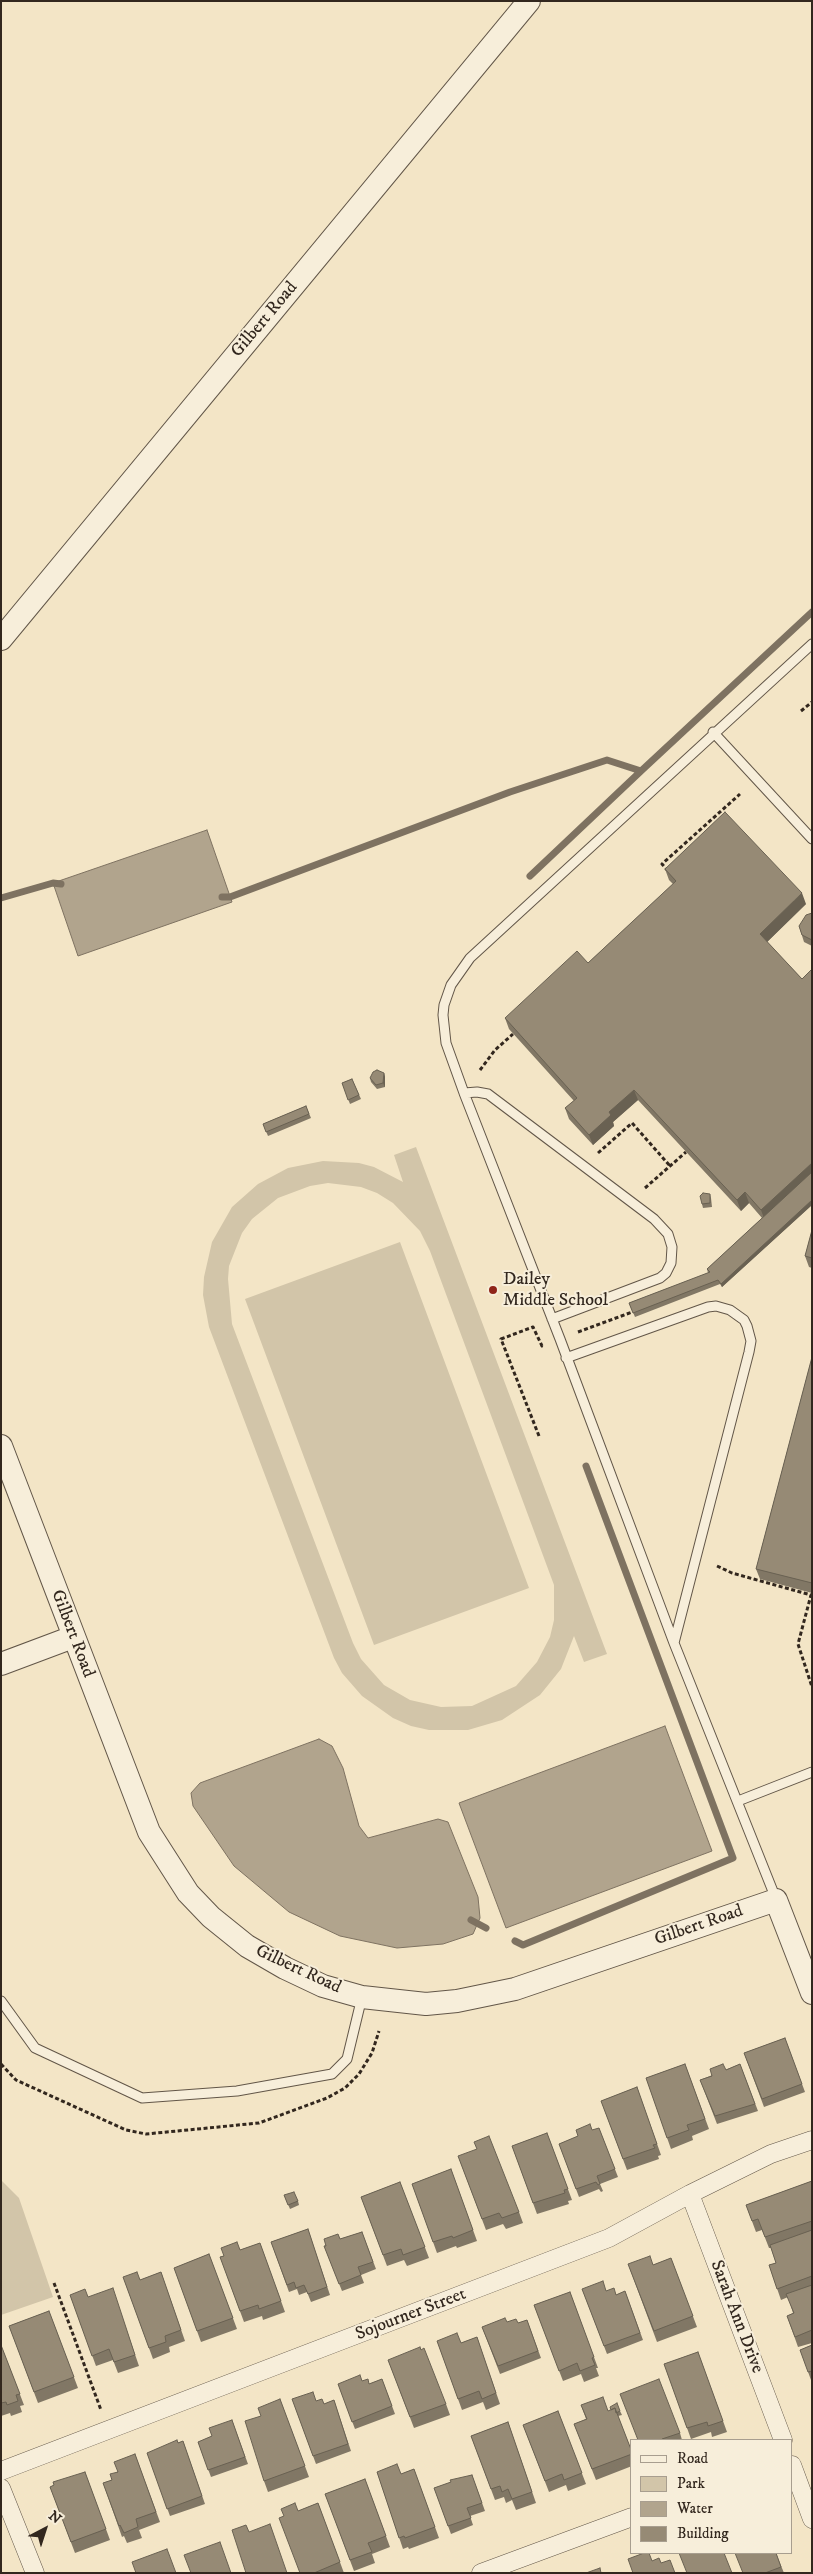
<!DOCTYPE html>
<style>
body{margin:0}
#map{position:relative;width:813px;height:2574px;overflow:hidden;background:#f3e5c6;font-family:"IM FELL DW Pica",serif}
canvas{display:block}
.frame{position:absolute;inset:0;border:2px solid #32271e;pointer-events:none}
.legend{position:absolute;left:630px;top:2439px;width:162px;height:115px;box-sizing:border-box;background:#f7eeda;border:1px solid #a89e8f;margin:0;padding:6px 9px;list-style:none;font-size:15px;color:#32271e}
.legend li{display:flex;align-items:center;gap:10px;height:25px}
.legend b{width:25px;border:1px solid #a89e8f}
.north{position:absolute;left:20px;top:2504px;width:50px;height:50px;-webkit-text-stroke:4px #f7eeda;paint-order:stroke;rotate:40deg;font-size:14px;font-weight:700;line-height:20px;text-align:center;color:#32271e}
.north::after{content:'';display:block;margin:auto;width:18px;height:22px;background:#32271e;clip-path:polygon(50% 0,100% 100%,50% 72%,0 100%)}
</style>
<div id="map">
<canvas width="813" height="2574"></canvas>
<div class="frame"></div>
<ul class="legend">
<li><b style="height:6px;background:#f7eeda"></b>Road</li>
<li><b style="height:14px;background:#d2c5a9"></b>Park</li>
<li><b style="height:14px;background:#b1a48d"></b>Water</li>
<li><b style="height:14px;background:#968a75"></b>Building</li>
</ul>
<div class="north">N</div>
</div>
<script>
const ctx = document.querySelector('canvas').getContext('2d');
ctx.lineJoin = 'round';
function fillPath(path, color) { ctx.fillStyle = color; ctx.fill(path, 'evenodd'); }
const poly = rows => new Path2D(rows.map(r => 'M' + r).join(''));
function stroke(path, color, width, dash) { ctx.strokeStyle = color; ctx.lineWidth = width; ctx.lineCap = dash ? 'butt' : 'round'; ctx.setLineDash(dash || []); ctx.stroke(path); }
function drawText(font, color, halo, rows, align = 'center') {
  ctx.font = font + ' "IM FELL DW Pica",serif'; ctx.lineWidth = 4; ctx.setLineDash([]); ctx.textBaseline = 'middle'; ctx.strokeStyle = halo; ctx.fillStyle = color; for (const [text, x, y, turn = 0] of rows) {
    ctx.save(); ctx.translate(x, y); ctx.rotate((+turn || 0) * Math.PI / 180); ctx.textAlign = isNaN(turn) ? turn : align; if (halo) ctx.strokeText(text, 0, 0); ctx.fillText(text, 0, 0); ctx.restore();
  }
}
fillPath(poly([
 [416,1147,607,1654,584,1662,574,1636,561,1669,540,1695,502,1720,468,1730,429,1730,411,1726,393,1718,362,1696,342,1673,334,1658,209,1327,203,1295,204,1277,212,1242,232,1207,258,1184,288,1168,323,1161,359,1163,374,1167,403,1182,394,1155],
 [328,1183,361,1187,377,1193,393,1203,420,1231,430,1251,554,1585,554,1620,550,1637,537,1662,516,1686,472,1706,441,1707,410,1700,384,1685,361,1659,353,1643,232,1324,228,1279,229,1266,242,1233,252,1219,278,1198,310,1186],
 [400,1242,529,1588,374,1645,245,1299],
 [1,2180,19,2198,53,2297,1,2315]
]), '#d2c5a9');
const water = poly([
 [207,830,232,902,78,956,53,883,207,830],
 [665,1726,712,1851,506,1928,459,1803,665,1726],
 [319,1739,332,1746,343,1768,359,1826,368,1838,438,1819,448,1822,478,1897,480,1918,473,1934,443,1944,397,1948,340,1936,289,1912,234,1866,193,1806,191,1793,200,1783,319,1739]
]);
fillPath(water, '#b1a48d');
stroke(water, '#7e7261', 1);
stroke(poly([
 [530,876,641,771],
 [222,897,230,897,510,792,607,760,641,771,812,612],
 [1,898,53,883,61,884],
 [471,1920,486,1928],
 [515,1941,523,1945,733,1858,586,1466]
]), '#7e7261', 7);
const service = poly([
 [713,732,812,839],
 [464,1093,477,1092,488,1094,654,1219,668,1234,672,1247,671,1263,666,1273,660,1278,552,1319],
 [566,1358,708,1307,716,1306,730,1310,744,1320,747,1326,751,1341,749,1352,674,1643],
 [738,1801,812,1772],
 [776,1899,674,1643,560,1339,464,1093,446,1043,443,1015,444,1005,451,985,470,958,812,644],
 [1,2001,35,2048,142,2098,237,2091,332,2074,347,2059,362,1997]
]);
const minor = poly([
 [690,2194,783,2440],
 [792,2465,812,2519],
 [1,2471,609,2238,690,2194,771,2154,812,2140],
 [1,2488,35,2573],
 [481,2573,632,2517]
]);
const tertiary = poly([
 [1,639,529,1],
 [1,1446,149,1832,188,1893,211,1917,247,1946,285,1968,323,1986,362,1997,426,2004,457,2001,515,1989,776,1900,812,1993],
 [1,1664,73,1637]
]);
stroke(service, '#625648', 11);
stroke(minor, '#625648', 19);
stroke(tertiary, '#625648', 24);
stroke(poly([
 [801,711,812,702],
 [668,871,662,864,740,794],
 [480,1070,495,1050,513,1034],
 [598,1153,632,1123,670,1166],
 [645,1188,686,1152],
 [578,1332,635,1311],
 [539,1436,501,1339,533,1327,542,1346,544,1345],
 [717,1566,732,1573,811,1595,798,1644,812,1687],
 [1,2064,16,2080,126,2130,146,2134,259,2123,327,2098,345,2088,359,2074,372,2053,379,2031],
 [54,2283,101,2410]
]), '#32271e', 3, [4, 2.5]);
stroke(service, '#f7eeda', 9);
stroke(minor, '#f7eeda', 18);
stroke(tertiary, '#f7eeda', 22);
fillPath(poly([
 [665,869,806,904,767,942,802,979,812,969,812,1205,722,1287,720,1284,635,1317,629,1303,708,1273,707,1269,762,1218,749,1203,741,1211,638,1100,613,1122,614,1126,593,1145,569,1119,565,1108,574,1101,509,1029,505,1018,588,963,673,884,669,880],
 [812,913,812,946,804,942,799,926],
 [384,1073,385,1077,385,1087,377,1089,371,1082,370,1078],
 [352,1079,361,1099,350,1104,342,1083],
 [306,1106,311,1118,268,1136,263,1124],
 [710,1194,711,1198,712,1207,703,1208,702,1204],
 [812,1230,812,1268,809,1267,805,1256],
 [812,1357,812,1593,760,1579,756,1569],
 [785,2038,805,2092,764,2107,744,2053],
 [685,2064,709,2129,692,2136,693,2140,671,2149,646,2078],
 [740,2064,758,2111,717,2124,700,2080],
 [637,2087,661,2155,658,2156,659,2159,627,2170,601,2101],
 [599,2128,618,2177,600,2184,603,2191,601,2192,599,2189,579,2197,559,2144],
 [547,2133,572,2200,568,2201,569,2204,537,2214,512,2146],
 [458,2156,519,2212,523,2223,506,2229,503,2224,486,2230],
 [451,2169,477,2241,457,2248,456,2246,437,2253,412,2184],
 [812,2181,812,2343,798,2347,787,2316,793,2313,788,2297,781,2300,769,2265,776,2263,771,2248,769,2248,762,2230,756,2232,746,2205],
 [400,2182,429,2258,407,2266,404,2260,387,2266,361,2197],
 [284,2195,298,2201,299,2205,290,2209],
 [308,2229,330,2295,311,2302,307,2292,299,2295,297,2289,289,2292,271,2242],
 [362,2232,376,2269,361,2275,364,2283,342,2291,324,2246,340,2239],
 [260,2243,285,2312,263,2320,262,2316,244,2322,220,2257],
 [209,2254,237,2329,201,2342,174,2268],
 [671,2258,697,2327,657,2342,628,2264,653,2265],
 [161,2272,185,2341,169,2347,170,2352,153,2359,123,2277,140,2280],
 [582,2289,606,2291,616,2295,625,2291,643,2340,607,2354],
 [570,2292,598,2368,596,2368,599,2376,584,2382,581,2374,563,2381,534,2305],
 [70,2295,88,2297,116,2299,139,2366,118,2373,113,2360,96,2366],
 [49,2311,78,2388,38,2403,9,2326],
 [527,2320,541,2358,500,2374,482,2327,507,2322,518,2323],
 [477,2337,500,2404,486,2410,483,2402,462,2410,437,2341,461,2343],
 [1,2345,24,2405,20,2406,22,2412,11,2416,10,2413,1,2416],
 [812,2345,812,2379,811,2380,800,2350],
 [698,2352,727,2432,712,2437,711,2432,691,2439,664,2364],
 [388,2360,446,2404,450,2415,414,2428],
 [382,2379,395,2414,355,2429,338,2384,362,2381,369,2384],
 [280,2399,309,2477,268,2492,264,2481,261,2416],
 [292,2399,316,2401,324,2404,334,2400,351,2451,316,2464],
 [581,2405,608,2411,620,2411,622,2415,618,2416,632,2452,632,2466,596,2480,574,2424,586,2419],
 [558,2411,586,2484,568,2491,566,2485,549,2492,523,2425],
 [232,2420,248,2464,211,2477,198,2442,212,2436],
 [508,2422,536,2503,516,2510,512,2500,506,2503,504,2497,495,2500,471,2436],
 [680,2433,682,2440,638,2440],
 [183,2441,205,2504,170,2516,147,2453],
 [135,2454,160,2522,139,2530,142,2538,127,2543,124,2536,122,2537,103,2483,112,2480,117,2472],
 [414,2469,439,2538,409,2549,408,2547,403,2549,377,2472,401,2474],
 [85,2472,110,2540,75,2553,50,2487],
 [472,2475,485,2511,470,2516,473,2525,451,2534,434,2488],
 [365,2479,390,2547,372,2554,375,2563,354,2571,325,2494],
 [318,2503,344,2573,300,2573,298,2511],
 [776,2553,784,2573,742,2573]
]), '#817765');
fillPath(poly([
 [802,893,806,904,764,945,760,934],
 [384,1073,385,1077,385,1087,383,1083],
 [634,1090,638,1100,613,1122,614,1126,593,1145,589,1135,609,1112],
 [812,1163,812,1177,765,1221,761,1210],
 [745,1192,749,1203,741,1211,737,1200],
 [812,1200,812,1205,722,1287,721,1284]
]), '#696152');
const building = poly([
 [725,812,802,893,760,934,802,979,812,969,812,1163,761,1210,745,1192,737,1200,634,1090,609,1112,611,1115,589,1135,565,1108,577,1098,505,1018,577,951,588,963,676,881,665,869,725,812],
 [812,913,812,940,802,935,799,926,806,915,812,913],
 [377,1070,384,1073,383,1083,376,1085,370,1078,373,1072,377,1070],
 [352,1079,359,1095,348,1100,342,1083,352,1079],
 [306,1106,309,1114,266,1132,263,1124,306,1106],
 [812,1172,812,1200,721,1284,718,1280,633,1313,629,1303,710,1272,707,1269,812,1172],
 [703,1193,710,1194,710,1203,702,1204,700,1196,703,1193],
 [812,1230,812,1258,805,1256,812,1230],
 [812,1357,812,1583,756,1569,812,1357],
 [785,2038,802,2084,762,2099,744,2053,785,2038],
 [685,2064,705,2119,687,2125,689,2130,667,2138,646,2078,685,2064],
 [723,2064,726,2070,740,2064,755,2104,715,2116,700,2080,712,2076,710,2069,723,2064],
 [637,2087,657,2144,653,2145,655,2148,623,2159,601,2101,637,2087],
 [590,2124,592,2130,599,2128,615,2169,597,2176,600,2184,598,2185,596,2182,576,2189,559,2144,578,2136,576,2130,590,2124],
 [547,2133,568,2189,564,2190,565,2193,533,2203,512,2146,547,2133],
 [489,2136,519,2212,502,2218,499,2213,482,2219,458,2156,477,2149,474,2142,489,2136],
 [451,2169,473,2230,453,2238,452,2236,433,2242,412,2184,451,2169],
 [812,2181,812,2221,765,2237,758,2219,752,2221,746,2205,812,2181],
 [400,2182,425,2247,403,2255,401,2249,383,2255,361,2197,400,2182],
 [294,2192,298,2201,288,2205,284,2195,294,2192],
 [308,2229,327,2287,308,2294,304,2285,296,2288,294,2282,287,2285,271,2242,308,2229],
 [812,2230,812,2276,777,2289,769,2265,776,2263,770,2245,812,2230],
 [362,2232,373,2262,358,2267,361,2275,339,2284,324,2246,326,2246,324,2239,338,2234,340,2239,362,2232],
 [237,2242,240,2250,260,2243,281,2301,259,2309,258,2305,240,2311,220,2257,224,2256,221,2248,237,2242],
 [209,2254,233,2318,197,2331,174,2268,209,2254],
 [650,2256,653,2265,671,2258,693,2316,654,2331,628,2264,650,2256],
 [137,2272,140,2280,161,2272,181,2330,165,2336,166,2342,149,2348,123,2277,137,2272],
 [603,2281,606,2291,614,2288,616,2295,625,2291,640,2333,604,2346,582,2289,603,2281],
 [812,2285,812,2330,795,2337,787,2316,794,2313,786,2294,812,2285],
 [113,2288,135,2355,114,2362,109,2349,92,2356,70,2295,85,2289,88,2297,113,2288],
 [570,2292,594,2357,592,2358,595,2365,580,2371,577,2363,559,2371,534,2305,570,2292],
 [49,2311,74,2377,34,2392,9,2326,49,2311],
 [505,2318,507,2322,516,2319,518,2323,527,2320,538,2351,498,2366,482,2327,505,2318],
 [457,2333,461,2343,477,2337,496,2393,482,2399,479,2391,458,2399,437,2341,457,2333],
 [1,2345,20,2394,16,2395,18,2401,7,2405,6,2402,1,2403,1,2345],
 [812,2345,812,2371,808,2372,800,2350,812,2345],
 [420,2347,421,2350,424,2348,446,2404,410,2417,388,2360,420,2347],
 [698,2352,723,2421,708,2426,707,2422,687,2428,664,2364,698,2352],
 [360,2375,362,2381,368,2379,369,2384,382,2379,392,2406,352,2422,338,2384,360,2375],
 [659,2379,680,2433,662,2439,663,2440,638,2440,620,2394,659,2379],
 [313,2392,316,2401,322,2399,324,2404,334,2400,348,2444,313,2456,292,2399,313,2392],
 [603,2397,608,2411,615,2408,632,2452,632,2454,592,2469,574,2424,587,2419,581,2405,603,2397],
 [280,2399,305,2466,264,2481,245,2421,261,2416,258,2408,280,2399],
 [617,2403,620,2411,616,2413,615,2408,611,2410,610,2407,617,2403],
 [558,2411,582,2473,564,2480,562,2474,545,2481,523,2425,558,2411],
 [232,2420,245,2457,208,2470,198,2442,212,2436,209,2428,232,2420],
 [508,2422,532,2492,512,2499,508,2489,502,2492,500,2486,491,2489,471,2436,508,2422],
 [177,2440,178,2443,183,2441,202,2496,167,2509,147,2453,177,2440],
 [135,2454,156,2512,136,2519,138,2527,124,2533,120,2525,119,2526,103,2483,112,2480,110,2474,118,2472,114,2462,135,2454],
 [397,2464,401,2474,414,2469,435,2527,405,2538,404,2536,399,2538,377,2472,397,2464],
 [85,2472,106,2529,71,2542,50,2487,54,2485,53,2482,85,2472],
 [472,2475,482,2503,467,2508,471,2518,448,2526,434,2488,451,2482,450,2480,472,2475],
 [365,2479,386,2536,368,2543,372,2552,350,2560,325,2494,365,2479],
 [295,2503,298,2511,318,2503,340,2562,314,2573,300,2573,279,2518,284,2516,281,2509,295,2503],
 [270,2524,287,2573,246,2573,232,2530,246,2525,249,2532,270,2524],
 [220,2542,231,2573,191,2573,184,2555,220,2542],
 [167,2549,176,2573,136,2573,132,2562,167,2549],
 [644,2553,649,2553,652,2561,659,2558,661,2563,670,2560,675,2573,633,2573,628,2559,644,2553],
 [679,2553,724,2553,732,2573,687,2573,679,2553],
 [735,2553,776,2553,781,2567,765,2573,743,2573,735,2553],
 [600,2568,601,2573,586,2573,600,2568]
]);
fillPath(building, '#968a75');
stroke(building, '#696152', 1);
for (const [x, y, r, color] of [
 [493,1290,5,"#8f2418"]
]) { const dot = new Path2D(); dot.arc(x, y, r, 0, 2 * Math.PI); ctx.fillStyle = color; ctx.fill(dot); stroke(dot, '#f7eeda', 2); }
drawText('18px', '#32271e', '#f7eeda', [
 ["Gilbert Road",265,320,-50],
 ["Gilbert Road",72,1634,69],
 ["Gilbert Road",699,1926,-19],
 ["Gilbert Road",298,1970,25],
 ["Sojourner Street",411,2315,-21],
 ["Sarah Ann Drive",736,2317,69]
]);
drawText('18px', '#32271e', '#f7eeda', [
 ["Dailey",503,1280],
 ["Middle School",503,1301]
], 'left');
</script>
